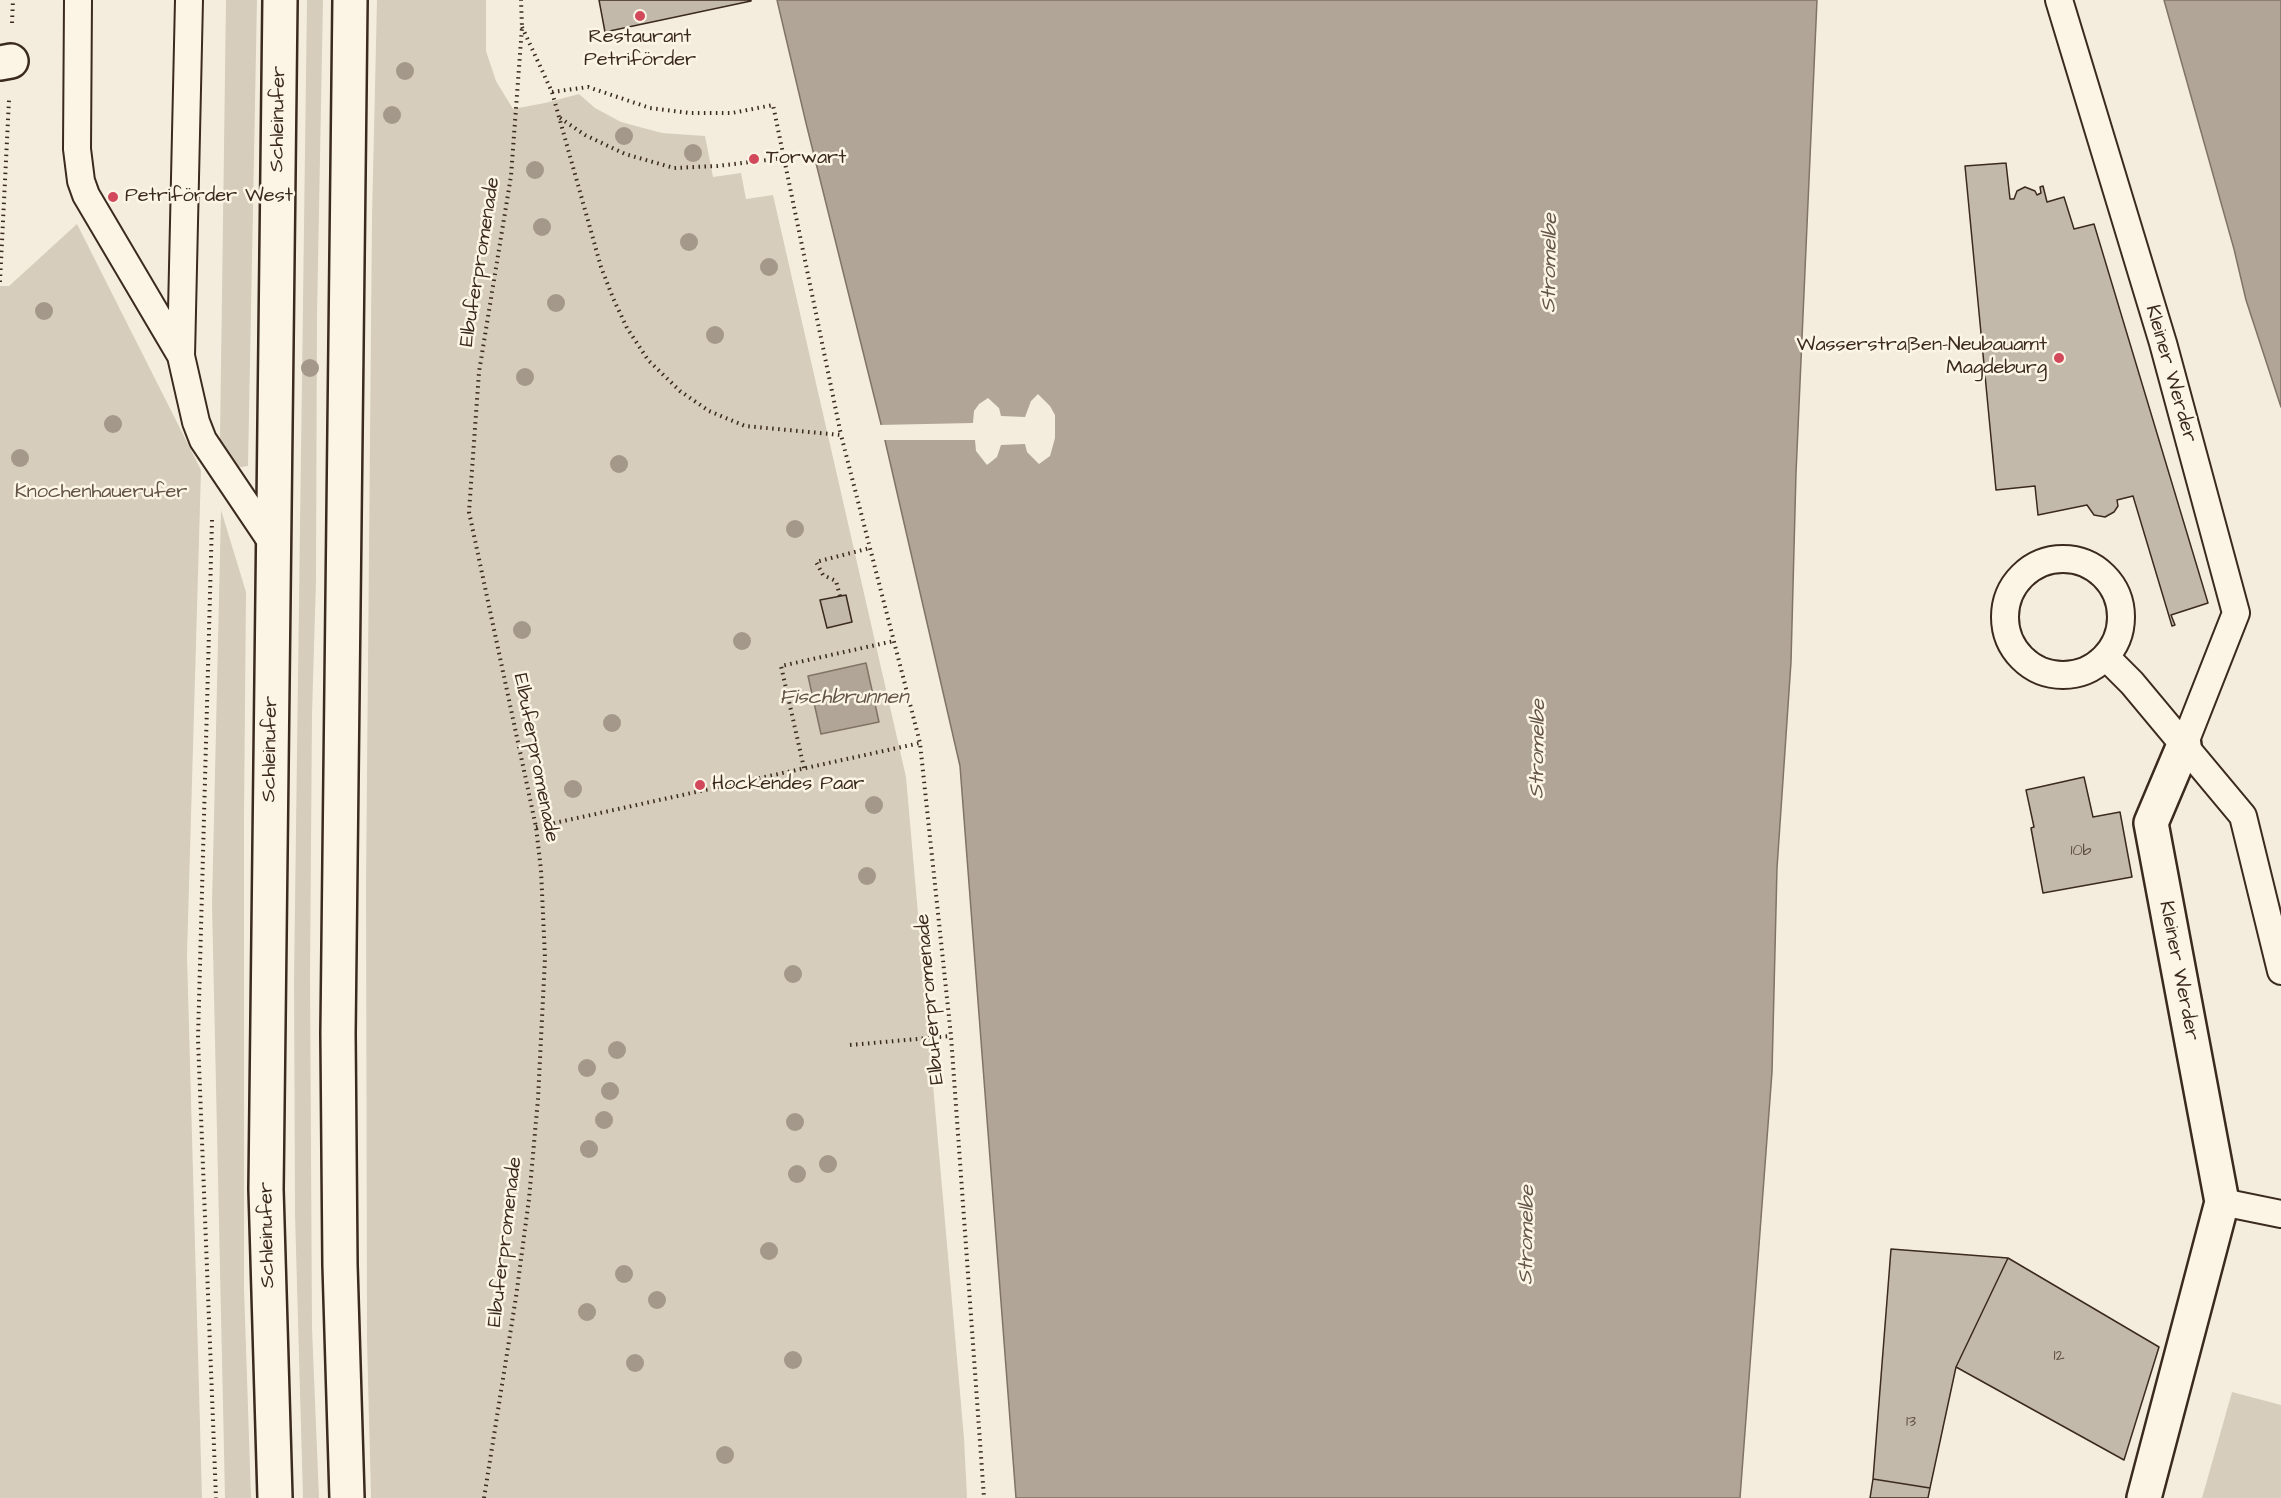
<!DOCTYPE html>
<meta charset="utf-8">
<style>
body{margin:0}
canvas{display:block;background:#f4eddd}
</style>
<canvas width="2281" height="1498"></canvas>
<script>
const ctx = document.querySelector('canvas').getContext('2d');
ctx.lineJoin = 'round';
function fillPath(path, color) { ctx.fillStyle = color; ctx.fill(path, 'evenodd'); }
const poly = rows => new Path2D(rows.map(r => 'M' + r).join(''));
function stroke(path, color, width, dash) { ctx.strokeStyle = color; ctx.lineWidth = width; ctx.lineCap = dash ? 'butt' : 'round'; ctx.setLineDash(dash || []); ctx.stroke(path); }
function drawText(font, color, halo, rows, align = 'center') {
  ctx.font = font + ' "Architects Daughter",sans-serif'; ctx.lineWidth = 5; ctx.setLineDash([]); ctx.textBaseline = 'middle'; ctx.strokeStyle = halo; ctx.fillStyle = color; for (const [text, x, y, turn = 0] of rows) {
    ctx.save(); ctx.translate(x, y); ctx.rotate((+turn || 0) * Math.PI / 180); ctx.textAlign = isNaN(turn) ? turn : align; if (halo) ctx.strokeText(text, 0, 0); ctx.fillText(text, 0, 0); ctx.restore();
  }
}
fillPath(poly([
 [226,0,257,0,248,466,235,468,220,439],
 [307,0,323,0,317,315,316,580,312,715,310,975,312,1328,319,1498,303,1498,295,1214,294,979],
 [377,0,486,0,486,51,496,81,513,109,545,103,579,94,595,108,621,122,662,133,705,136,713,177,741,173,746,199,773,195,906,777,964,1438,967,1498,371,1498,367,1340,366,884,372,216],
 [77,224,201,470,187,955,202,1498,0,1498,0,286,9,286],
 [221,510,246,592,244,819,244,1288,251,1498,225,1498,212,904],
 [2232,1392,2281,1405,2281,1498,2202,1498]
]), '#d6cdbd');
const water = poly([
 [777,0,1817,0,1796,473,1791,662,1777,868,1772,1072,1740,1498,1016,1498,960,766,884,436,806,123,777,0],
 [2164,0,2281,0,2281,407,2246,300,2234,249,2164,0],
 [866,663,879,722,821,734,808,676,866,663]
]);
fillPath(water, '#b0a596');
stroke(water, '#817466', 1.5);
fillPath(poly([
 [1038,394,1050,406,1055,415,1055,438,1052,449,1050,456,1039,464,1027,452,1025,444,1001,445,997,457,987,465,976,451,975,440,881,440,878,425,973,423,974,411,979,404,988,398,999,408,1001,416,1025,417,1031,401]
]), '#f4eddd');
const building = poly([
 [599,0,751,0,751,1,605,32,599,0],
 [2006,163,2010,199,2014,199,2017,191,2025,187,2035,191,2037,195,2041,193,2040,187,2043,186,2047,202,2064,197,2074,229,2094,224,2208,603,2171,615,2175,625,2172,626,2133,496,2117,500,2118,506,2114,512,2105,517,2094,515,2087,505,2038,515,2035,486,1996,490,1965,166,2006,163],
 [846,595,852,622,827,628,820,600,846,595],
 [2084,777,2093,817,2120,812,2132,877,2043,893,2031,828,2034,827,2026,790,2084,777],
 [1891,1249,2008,1258,1956,1367,1930,1488,1873,1479,1891,1249],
 [2008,1258,2159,1347,2124,1460,1956,1367,2008,1258],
 [1873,1479,1930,1488,1928,1498,1870,1498,1873,1479]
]);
fillPath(building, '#c3b9aa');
stroke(building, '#3b2a1e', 1.5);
const service = poly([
 [78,0,77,149,81,181,86,195,181,356,196,422,203,440,273,544],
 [2059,0,2163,343,2236,613,2184,745],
 [181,356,189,0],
 '2005 617a58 58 0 1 1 116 0a58 58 0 1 1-116 0Z',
 [2106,657,2132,683,2243,816,2281,971],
 [2222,1202,2281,1214]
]);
const pedestrian = poly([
 [0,63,11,61]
]);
const minor = poly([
 [2144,1498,2222,1202,2151,823,2184,745]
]);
const secondary = poly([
 [275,1498,266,1189,280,0],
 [347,1498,340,1265,338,1033,350,0]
]);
stroke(service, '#3b2a1e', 30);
stroke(pedestrian, '#3b2a1e', 38);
stroke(minor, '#3b2a1e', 38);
stroke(secondary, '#3b2a1e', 38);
stroke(poly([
 [12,23,13,0],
 [522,27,552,92,601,267,613,298,627,328,648,360,680,391,709,411,745,426,841,435,920,743,951,1036,984,1498],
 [552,92,588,87,650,108,689,113,732,113,773,105,841,435],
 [560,118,585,135,625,154,674,168,717,166,784,158],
 [0,282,9,100],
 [212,520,198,1039,216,1498],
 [840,596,836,581,823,575,816,562,870,548],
 [804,768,781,666,894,641],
 [536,827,920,743],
 [850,1045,951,1036],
 [484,1498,516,1297,529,1199,538,1099,545,958,541,870,536,827,469,512,479,372,511,176,522,27,521,0]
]), '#3b2a1e', 4, [1.5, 4.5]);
stroke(service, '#fcf5e5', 26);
stroke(pedestrian, '#fcf5e5', 33);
stroke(minor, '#fcf5e5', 33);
stroke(secondary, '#fcf5e5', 33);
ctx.fillStyle = '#a4988a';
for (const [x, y] of [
 [405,71],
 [392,115],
 [624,136],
 [693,153],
 [535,170],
 [542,227],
 [689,242],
 [769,267],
 [556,303],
 [44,311],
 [715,335],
 [310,368],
 [525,377],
 [113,424],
 [20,458],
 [619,464],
 [795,529],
 [522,630],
 [742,641],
 [612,723],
 [573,789],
 [874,805],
 [867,876],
 [793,974],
 [617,1050],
 [587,1068],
 [610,1091],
 [604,1120],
 [795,1122],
 [589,1149],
 [828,1164],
 [797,1174],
 [769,1251],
 [624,1274],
 [657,1300],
 [587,1312],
 [793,1360],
 [635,1363],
 [725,1455]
]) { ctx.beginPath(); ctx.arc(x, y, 9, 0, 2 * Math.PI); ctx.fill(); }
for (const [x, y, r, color] of [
 [640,16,6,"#d1495b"],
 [754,159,6,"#d1495b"],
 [113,197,6,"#d1495b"],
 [2059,358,6,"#d1495b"],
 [700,785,6,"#d1495b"]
]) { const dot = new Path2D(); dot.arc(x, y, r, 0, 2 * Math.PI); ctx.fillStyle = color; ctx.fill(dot); stroke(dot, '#fcf5e5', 2); }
drawText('16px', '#5d4e41', null, [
 ["10b",2081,852],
 ["12",2059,1357],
 ["13",1911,1423]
]);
drawText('20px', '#3b2a1e', '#fcf5e5', [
 ["Restaurant",640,38,"center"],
 ["Petriförder",640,61,"center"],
 ["Torwart",766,159],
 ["Petriförder West",125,197],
 ["Wasserstraßen-Neubauamt",2047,346,"right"],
 ["Magdeburg",2047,369,"right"],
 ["Hockendes Paar",712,785]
], 'left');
drawText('20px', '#3b2a1e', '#fcf5e5', [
 ["Schleinufer",279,119,-89],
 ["Elbuferpromenade",481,262,-81],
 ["Kleiner Werder",2170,374,74],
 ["Schleinufer",271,749,-89],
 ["Elbuferpromenade",535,758,79],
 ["Kleiner Werder",2178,971,79],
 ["Elbuferpromenade",931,999,-95],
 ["Schleinufer",268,1235,-91],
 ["Elbuferpromenade",506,1242,-83]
]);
drawText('20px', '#625346', '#fcf5e5', [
 ["Knochenhauerufer",101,493]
]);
drawText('italic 21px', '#645548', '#fcf5e5', [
 ["Stromelbe",1551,263,-89],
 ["Fischbrunnen",844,699],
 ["Stromelbe",1539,749,-89],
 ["Stromelbe",1528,1235,-89]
]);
</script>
